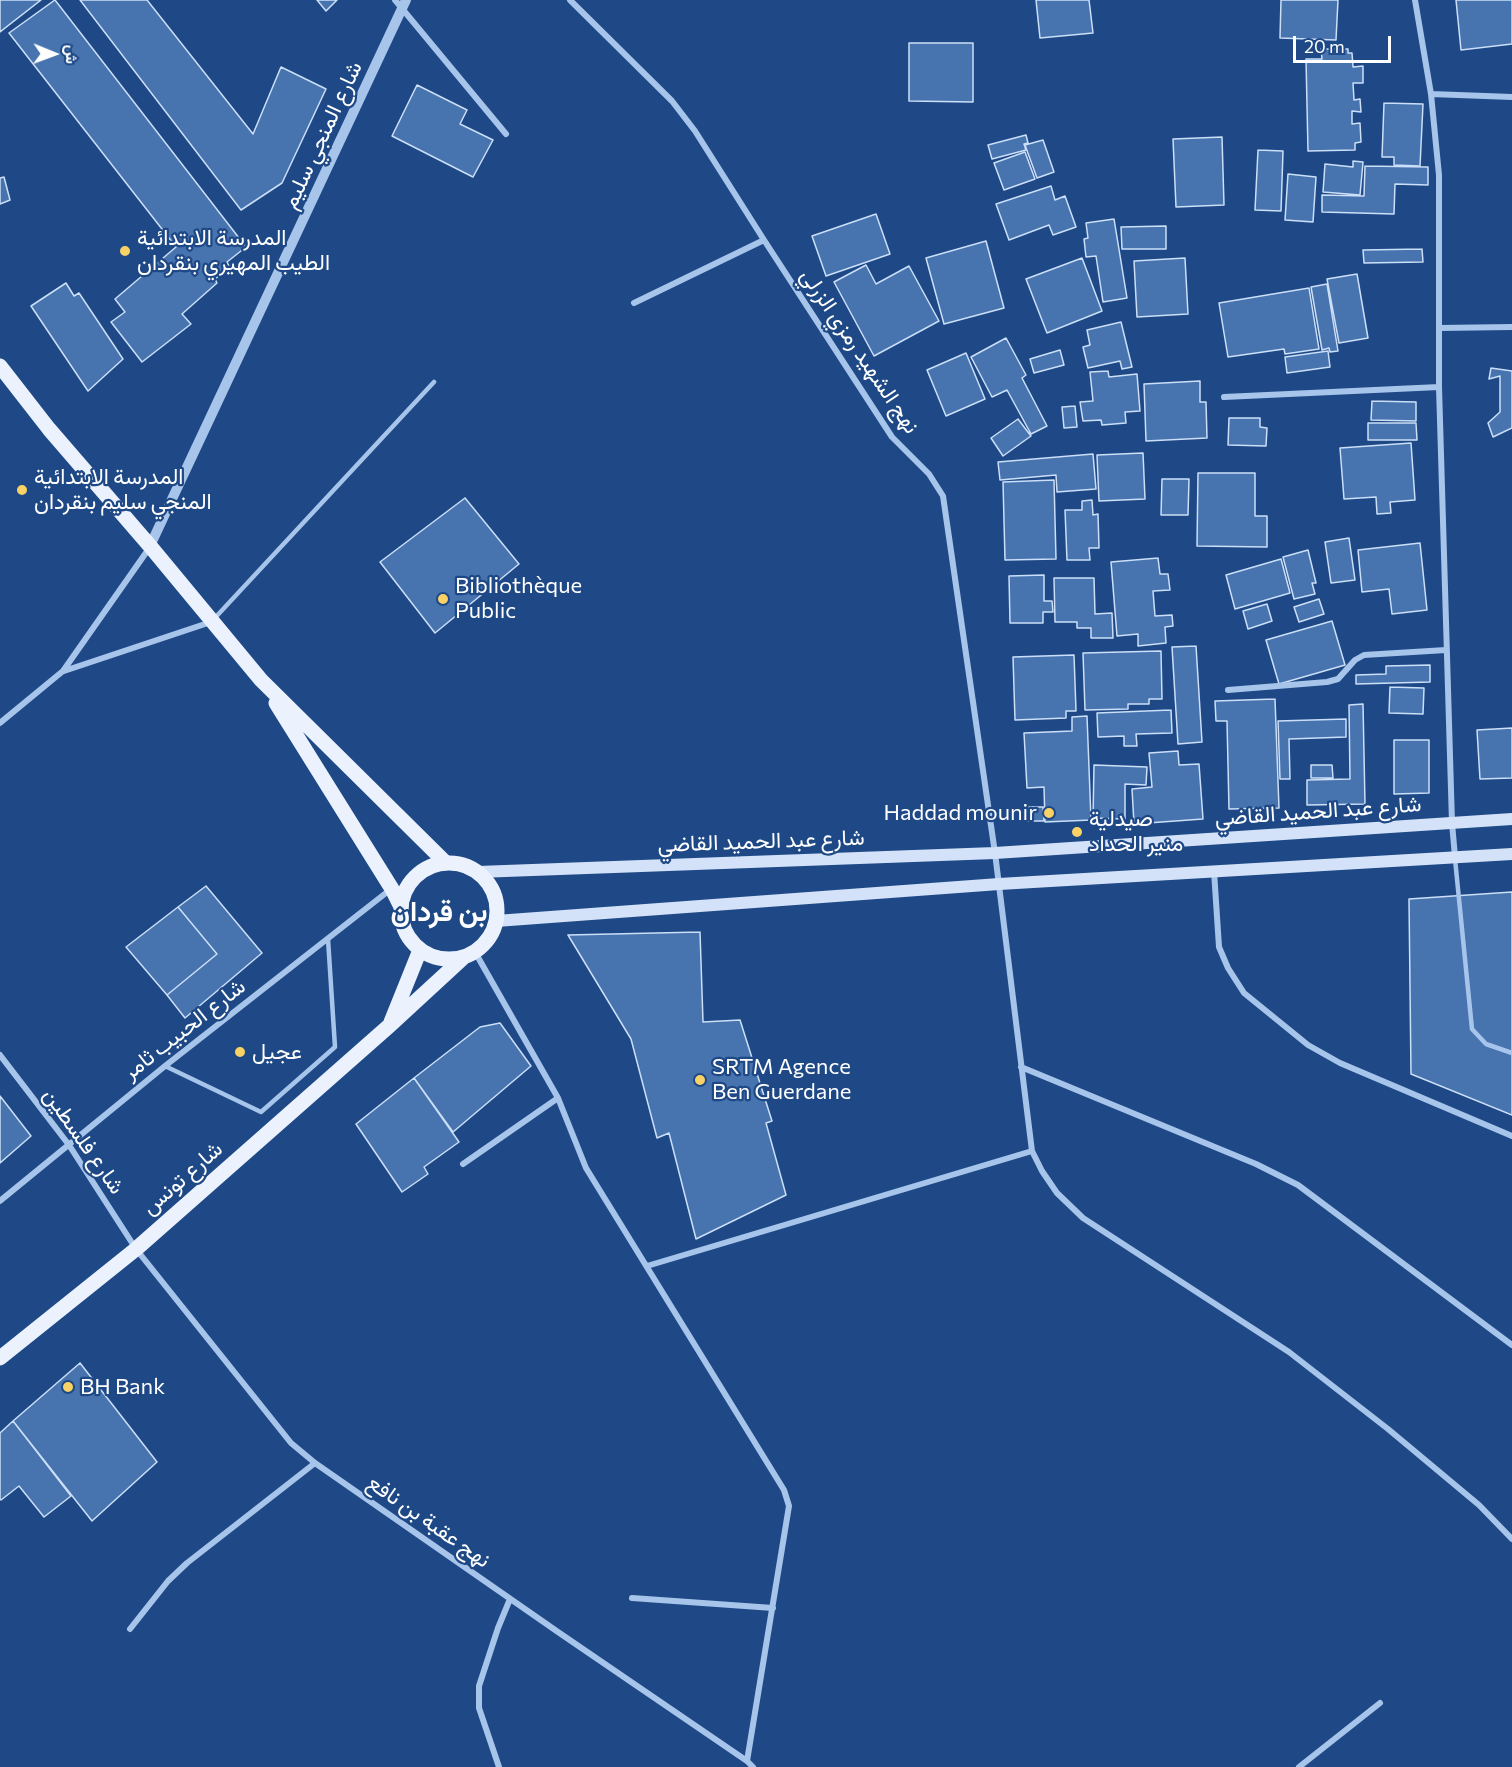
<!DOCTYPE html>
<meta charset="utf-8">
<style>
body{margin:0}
#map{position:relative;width:1512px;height:1767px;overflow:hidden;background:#1e4986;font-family:Commissioner,Vazirmatn,sans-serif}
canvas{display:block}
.north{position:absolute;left:24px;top:24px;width:60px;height:60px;-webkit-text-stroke:4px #1e4986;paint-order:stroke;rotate:91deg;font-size:16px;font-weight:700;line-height:24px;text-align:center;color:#fff}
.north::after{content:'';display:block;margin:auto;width:21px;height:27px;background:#fff;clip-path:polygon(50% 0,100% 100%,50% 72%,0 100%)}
.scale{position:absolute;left:1293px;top:36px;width:98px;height:27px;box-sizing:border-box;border:3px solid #fff;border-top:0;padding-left:8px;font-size:18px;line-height:21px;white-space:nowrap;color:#fff;-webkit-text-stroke:4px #1e4986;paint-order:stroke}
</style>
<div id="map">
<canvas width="1512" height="1767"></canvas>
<div class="north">ش</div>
<div class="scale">20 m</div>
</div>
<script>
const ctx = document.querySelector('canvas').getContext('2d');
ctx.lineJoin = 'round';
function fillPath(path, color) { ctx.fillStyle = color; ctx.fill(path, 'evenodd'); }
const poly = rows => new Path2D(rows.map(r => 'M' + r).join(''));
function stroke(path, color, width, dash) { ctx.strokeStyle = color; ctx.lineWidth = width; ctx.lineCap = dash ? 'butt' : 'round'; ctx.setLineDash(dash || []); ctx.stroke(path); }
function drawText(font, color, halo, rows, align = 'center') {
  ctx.font = font + ' Commissioner,Vazirmatn,sans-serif'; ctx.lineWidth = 4.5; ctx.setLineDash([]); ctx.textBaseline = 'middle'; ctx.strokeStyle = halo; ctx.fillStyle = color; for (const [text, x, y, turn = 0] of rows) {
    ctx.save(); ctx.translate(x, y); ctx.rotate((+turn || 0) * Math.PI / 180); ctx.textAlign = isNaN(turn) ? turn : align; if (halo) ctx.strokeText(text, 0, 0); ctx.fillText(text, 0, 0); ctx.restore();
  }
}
const building = poly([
 [0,0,41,0,0,32,0,0],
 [55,0,246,247,227,262,230,268,215,279,217,283,182,314,191,324,142,362,111,322,125,312,115,299,176,247,9,33,55,0],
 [80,0,147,0,253,134,281,67,326,89,282,183,241,210,80,0],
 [317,0,337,0,326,11,317,0],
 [1036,0,1089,0,1093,33,1040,38,1036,0],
 [1281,0,1338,0,1336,40,1280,38,1281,0],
 [1456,0,1512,0,1512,44,1461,50,1456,0],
 [909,43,973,43,973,102,909,101,909,43],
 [1321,49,1348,49,1348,53,1352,53,1353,67,1363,66,1363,83,1353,83,1354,100,1360,99,1361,112,1352,111,1352,124,1360,123,1361,142,1355,143,1355,150,1308,151,1306,59,1322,59,1321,49],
 [417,85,467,110,460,124,493,140,473,177,392,136,417,85],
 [1384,103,1423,104,1420,166,1394,165,1394,157,1382,157,1384,103],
 [1026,135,1028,143,1024,144,1026,150,992,159,988,145,1026,135],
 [1222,137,1224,205,1176,207,1173,139,1222,137],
 [1043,140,1054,172,1037,178,1025,145,1043,140],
 [1258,150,1283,151,1281,211,1255,210,1258,150],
 [1025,152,1035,179,1004,190,994,163,1025,152],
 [1353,161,1363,162,1360,195,1323,192,1325,164,1353,167,1353,161],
 [1365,166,1428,167,1428,185,1395,184,1394,214,1322,212,1322,195,1364,196,1365,166],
 [1288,174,1316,177,1313,222,1285,220,1288,174],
 [4,177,10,200,0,204,0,178,4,177],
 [1051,186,1055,200,1065,196,1076,227,1053,235,1049,225,1009,240,996,204,1051,186],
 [876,214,890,254,826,276,812,236,876,214],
 [1114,219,1127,298,1103,302,1096,256,1086,257,1084,239,1088,238,1086,223,1114,219],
 [1166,226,1166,249,1122,249,1121,227,1166,226],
 [986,241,1004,308,944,324,926,258,986,241],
 [1422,249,1423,262,1364,263,1363,250,1422,249],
 [1082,258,1102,311,1047,333,1026,279,1082,258],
 [1185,258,1188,314,1137,317,1134,261,1185,258],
 [866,265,876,284,909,266,939,321,874,356,834,282,866,265],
 [1357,274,1368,338,1339,343,1327,279,1357,274],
 [66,283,74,296,79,293,123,359,88,391,31,306,66,283],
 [1327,284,1338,351,1330,352,1329,348,1322,350,1311,287,1327,284],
 [1309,288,1319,349,1285,354,1284,349,1228,357,1219,303,1309,288],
 [1121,322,1132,367,1122,369,1120,361,1088,368,1083,347,1090,345,1087,330,1121,322],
 [1006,338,1026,375,1022,378,1047,426,1031,434,1007,390,992,397,971,357,1006,338],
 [1060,350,1064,365,1034,373,1030,359,1060,350],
 [1328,351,1330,367,1287,373,1285,357,1328,351],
 [966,353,985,399,946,416,927,370,966,353],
 [1491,368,1512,371,1512,428,1493,437,1488,423,1500,412,1500,376,1489,379,1491,368],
 [1108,371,1109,377,1137,374,1140,411,1125,412,1126,423,1102,425,1101,420,1083,421,1080,402,1093,401,1090,372,1108,371],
 [1200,381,1200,402,1206,402,1207,438,1146,441,1144,384,1200,381],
 [1372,401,1416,402,1416,421,1371,420,1372,401],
 [1075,406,1077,427,1064,428,1062,407,1075,406],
 [1229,418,1260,418,1260,427,1267,428,1266,446,1228,445,1229,418],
 [1018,419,1031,436,1003,456,991,438,1018,419],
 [1368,423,1416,423,1417,440,1368,440,1368,423],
 [1411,443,1415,500,1390,502,1391,513,1377,514,1376,497,1344,499,1340,448,1411,443],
 [1143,453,1145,499,1099,501,1097,455,1143,453],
 [1093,454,1096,489,1057,492,1056,475,1000,480,998,462,1093,454],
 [1198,473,1255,473,1255,516,1267,516,1267,547,1197,546,1198,473],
 [1162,479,1189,479,1188,515,1161,515,1162,479],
 [1054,480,1056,559,1005,560,1003,482,1054,480],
 [465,498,519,564,435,633,380,562,465,498],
 [1092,500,1093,515,1098,514,1099,548,1089,548,1090,560,1067,560,1065,510,1082,510,1082,501,1092,500],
 [1349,538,1355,580,1331,583,1325,542,1349,538],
 [1420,543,1427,610,1392,614,1389,589,1362,592,1358,550,1420,543],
 [1308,550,1316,583,1312,583,1315,594,1294,599,1283,557,1308,550],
 [1158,558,1160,574,1168,574,1170,590,1153,591,1155,616,1172,615,1173,626,1165,627,1166,643,1138,646,1138,634,1117,636,1111,562,1158,558],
 [1281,559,1290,593,1235,609,1226,575,1281,559],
 [1044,575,1044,601,1052,601,1053,612,1043,612,1043,623,1010,623,1009,576,1044,575],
 [1054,578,1094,578,1095,614,1112,613,1113,638,1091,638,1091,628,1077,628,1077,622,1055,622,1054,578],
 [1319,599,1324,614,1299,622,1294,607,1319,599],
 [1267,604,1272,621,1248,629,1243,611,1267,604],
 [1332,621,1345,665,1279,684,1266,640,1332,621],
 [1196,646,1202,742,1178,744,1172,647,1196,646],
 [1161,651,1162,699,1149,699,1149,704,1128,704,1128,709,1085,710,1083,653,1161,651],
 [1074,655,1076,711,1066,711,1066,718,1015,720,1013,657,1074,655],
 [1430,665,1430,682,1356,684,1356,675,1386,674,1386,666,1430,665],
 [1390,687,1424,688,1423,714,1389,713,1390,687],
 [1275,699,1279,808,1229,809,1227,721,1216,721,1215,701,1275,699],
 [1363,704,1365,804,1307,805,1307,780,1350,779,1349,705,1363,704],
 [1171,710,1172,733,1136,734,1137,746,1124,746,1124,736,1098,737,1097,713,1171,710],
 [1087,716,1091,820,1045,822,1044,787,1027,788,1024,733,1072,731,1072,717,1087,716],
 [1346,719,1346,737,1289,739,1290,779,1280,779,1278,721,1346,719],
 [1512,728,1512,778,1480,779,1477,730,1512,728],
 [1394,740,1429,740,1429,793,1394,794,1394,740],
 [1178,751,1179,765,1199,764,1203,819,1134,824,1132,789,1152,787,1149,753,1178,751],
 [1094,765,1147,767,1146,785,1125,784,1125,819,1093,818,1094,765],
 [1311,765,1332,765,1333,778,1311,778,1311,765],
 [1024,807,1043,807,1044,821,1024,821,1024,807],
 [206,886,262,953,185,1018,167,995,217,954,178,907,206,886],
 [1512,892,1512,1115,1411,1074,1409,899,1512,892],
 [178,907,217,954,167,995,126,947,178,907],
 [700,932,703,1022,740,1020,772,1121,766,1123,786,1195,696,1239,669,1133,657,1138,631,1039,568,935,700,932],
 [500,1023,531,1066,453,1132,414,1078,480,1027,500,1023],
 [414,1078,459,1142,424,1167,428,1174,402,1192,356,1124,414,1078],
 [0,1096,31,1136,0,1163,0,1096],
 [80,1363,157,1462,92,1521,13,1421,80,1363],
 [13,1421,71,1496,44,1517,19,1486,1,1500,0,1499,0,1433,13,1421]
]);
fillPath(building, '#4773af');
stroke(building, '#ccdff8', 1.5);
stroke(poly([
 [213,620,434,382],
 [1455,859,1472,1029,1486,1044,1512,1053],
 [165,1066,261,1112,335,1047,328,939]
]), '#a7c4ea', 4.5);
stroke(poly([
 [395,0,506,134],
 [570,0,672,101,695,131,764,240,892,437,929,474,943,496,995,853,1032,1151,1042,1171,1057,1193,1083,1218,1289,1352,1388,1429,1479,1505,1512,1539],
 [1415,0,1431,94,1439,175,1439,387,1452,823,1455,857],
 [1431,94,1512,97],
 [634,303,764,240],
 [1439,328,1512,327],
 [1224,397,1439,387],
 [64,671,211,622],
 [1228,690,1327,682,1338,679,1355,660,1364,655,1446,650],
 [0,723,63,671,150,547],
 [1214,871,1219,947,1228,968,1244,993,1308,1045,1340,1063,1512,1136],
 [475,952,558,1098,586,1168,784,1490,789,1506,747,1761],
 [0,1055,69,1145,136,1249,291,1443,315,1463,558,1632,747,1761,753,1767],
 [1021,1067,1256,1164,1298,1185,1512,1345],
 [463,1164,558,1098],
 [0,1201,165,1066,391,889],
 [647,1266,1032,1151],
 [632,1598,773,1608],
 [130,1629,168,1581,187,1563,315,1463],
 [499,1767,479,1708,479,1686,498,1628,510,1599],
 [1299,1767,1380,1703]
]), '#a7c4ea', 6);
stroke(poly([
 [150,546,406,0]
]), '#a7c4ea', 10);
stroke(poly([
 [478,872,995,853,1512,819],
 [496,921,999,884,1512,854]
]), '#d3e2f8', 12);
stroke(poly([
 [0,366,49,429,150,546,261,680,446,863],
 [276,703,392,889,401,907],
 '401 911a48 48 0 1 1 96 0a48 48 0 1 1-96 0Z',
 [391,1022,420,950],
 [0,1358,136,1249,389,1026,464,957]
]), '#ebf2fe', 15);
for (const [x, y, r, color] of [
 [125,251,6,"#f9d266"],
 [22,490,6,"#f9d266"],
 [443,599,6,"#f9d266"],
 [1049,813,6,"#f9d266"],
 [1077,832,6,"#f9d266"],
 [240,1052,6,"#f9d266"],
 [700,1080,6,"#f9d266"],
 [68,1387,6,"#f9d266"]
]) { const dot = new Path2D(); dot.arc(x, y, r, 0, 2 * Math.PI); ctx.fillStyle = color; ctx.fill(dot); stroke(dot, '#1e4986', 2); }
drawText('22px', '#fff', '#1e4986', [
 ["شارع المنجي سليم",322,135,-65],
 ["نهج الشهيد رمزي الزرلي",860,351,56],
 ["شارع عبد الحميد القاضي",1318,811,-4],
 ["شارع عبد الحميد القاضي",761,841,-2],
 ["شارع الحبيب ثامر",184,1029,-38],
 ["شارع فلسطين",84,1141,55],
 ["شارع تونس",182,1178,-41],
 ["نهج عقبة بن نافع",429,1521,35]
]);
drawText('22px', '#fff', '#1e4986', [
 ["المدرسة الابتدائية",137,238],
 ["الطيب المهيري بنقردان",137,263],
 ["المدرسة الابتدائية",34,477],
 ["المنجي سليم بنقردان",34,502],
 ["Bibliothèque",455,586],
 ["Public",455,611],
 ["Haddad mounir",1037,813,"right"],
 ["صيدلية",1089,819],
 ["منير الحداد",1089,844],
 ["عجيل",252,1052],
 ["SRTM Agence",712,1067],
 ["Ben Guerdane",712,1092],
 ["BH Bank",80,1387]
], 'left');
drawText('bold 28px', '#fff', '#1e4986', [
 ["بن قردان",439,912]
]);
</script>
